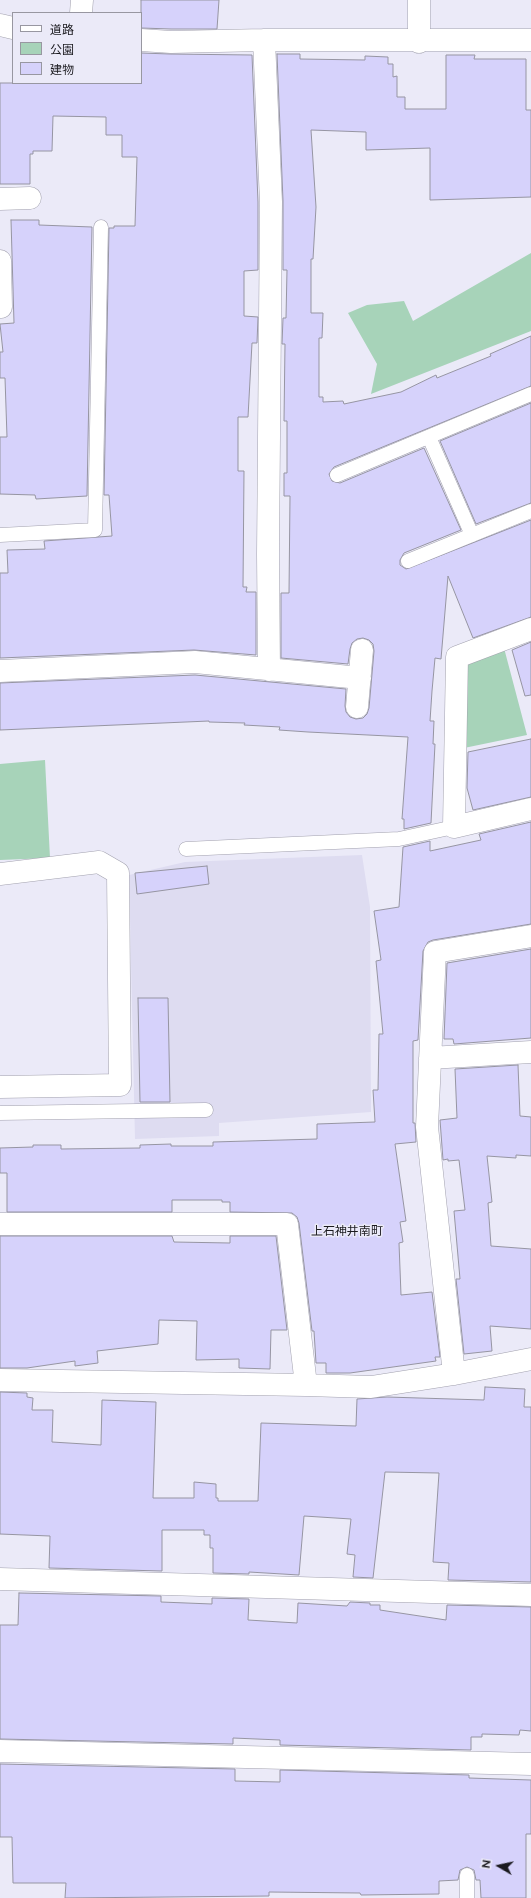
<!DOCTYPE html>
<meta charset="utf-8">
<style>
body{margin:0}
#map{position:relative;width:531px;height:1898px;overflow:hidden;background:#ebeaf8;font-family:Raleway,"Noto Sans JP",sans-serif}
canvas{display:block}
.legend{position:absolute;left:12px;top:12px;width:130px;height:72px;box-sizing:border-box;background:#ebeaf8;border:1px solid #9897a1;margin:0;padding:5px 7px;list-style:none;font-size:12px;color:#1b1a1f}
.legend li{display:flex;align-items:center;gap:8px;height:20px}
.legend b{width:20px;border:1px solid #9897a1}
.north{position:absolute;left:479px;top:1846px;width:40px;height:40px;-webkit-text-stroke:3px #ebeaf8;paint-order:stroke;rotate:279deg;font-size:11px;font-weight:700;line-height:16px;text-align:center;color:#1b1a1f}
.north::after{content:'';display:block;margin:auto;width:14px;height:18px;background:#1b1a1f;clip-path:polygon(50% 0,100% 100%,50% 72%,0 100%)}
</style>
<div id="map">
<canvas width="531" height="1898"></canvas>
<ul class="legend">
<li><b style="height:5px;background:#fff"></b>道路</li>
<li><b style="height:11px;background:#a7d3b9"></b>公園</li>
<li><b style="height:11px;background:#d6d2fb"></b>建物</li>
</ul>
<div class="north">N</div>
</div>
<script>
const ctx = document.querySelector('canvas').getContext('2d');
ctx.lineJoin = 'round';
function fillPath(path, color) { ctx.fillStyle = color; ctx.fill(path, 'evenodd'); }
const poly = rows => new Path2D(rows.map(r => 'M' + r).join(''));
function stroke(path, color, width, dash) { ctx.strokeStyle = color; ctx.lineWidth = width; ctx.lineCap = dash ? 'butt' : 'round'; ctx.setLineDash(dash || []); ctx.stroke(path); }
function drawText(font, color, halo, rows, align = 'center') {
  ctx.font = font + ' Raleway,"Noto Sans JP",sans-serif'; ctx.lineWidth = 3; ctx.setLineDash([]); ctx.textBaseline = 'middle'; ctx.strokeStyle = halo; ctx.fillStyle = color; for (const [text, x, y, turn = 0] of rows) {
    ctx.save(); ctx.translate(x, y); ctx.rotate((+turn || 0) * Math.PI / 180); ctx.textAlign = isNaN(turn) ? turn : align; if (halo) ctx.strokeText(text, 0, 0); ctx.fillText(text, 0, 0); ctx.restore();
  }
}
fillPath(poly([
 [362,855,370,907,371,1112,219,1123,219,1136,135,1139,129,875,185,862]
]), '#dedcf1');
fillPath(poly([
 [531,253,531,331,371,394,377,364,348,313,367,305,404,301,413,321],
 [504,648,527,735,464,748,464,661],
 [45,760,50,858,0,860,0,764]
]), '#a7d3b9');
const building = poly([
 [141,0,219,0,217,29,171,29,141,28,141,0],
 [141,53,170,54,252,55,258,202,258,270,244,271,244,316,258,317,257,343,252,343,248,417,238,417,238,471,244,471,243,587,247,587,246,592,256,592,256,655,194,650,0,658,0,573,8,573,7,550,45,549,44,541,112,536,109,495,104,495,109,228,114,228,114,226,135,226,137,157,122,157,122,135,106,135,106,117,53,116,52,151,33,151,33,154,30,154,30,184,0,184,0,83,141,83,141,53],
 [277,54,300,54,300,59,365,60,365,56,388,57,388,64,393,64,393,77,397,76,397,97,405,97,405,109,446,109,446,55,475,55,474,59,526,59,526,110,531,110,531,197,430,200,430,148,366,150,366,132,311,130,316,207,313,259,311,259,311,313,323,313,322,338,319,338,319,397,323,397,323,402,343,401,344,404,401,392,436,375,437,378,491,356,490,354,531,336,531,386,334,467,329,474,332,481,340,483,424,448,461,530,404,553,400,560,400,565,406,569,531,520,531,617,473,638,448,576,441,659,435,658,432,691,430,721,434,721,433,744,435,744,431,823,404,829,404,819,402,819,408,737,308,732,279,730,280,727,244,725,245,723,209,722,209,721,0,730,0,683,195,675,346,689,345,706,346,712,350,717,356,719,363,718,367,714,369,708,374,651,373,644,369,640,363,638,357,639,352,643,350,649,348,664,281,658,281,593,289,593,290,496,284,496,284,473,287,473,287,421,284,421,285,344,282,344,283,318,286,318,287,270,283,270,283,201,277,54],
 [11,220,39,220,39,225,92,227,87,496,36,499,35,495,0,494,0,437,7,437,5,378,0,378,0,352,3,352,0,324,14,323,11,220],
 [531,403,531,503,476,524,440,441,531,403],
 [531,642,531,695,525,696,512,650,531,642],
 [531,739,531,797,473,810,467,788,468,752,531,739],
 [531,822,531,924,433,940,428,942,423,951,418,1040,413,1041,413,1123,415,1123,416,1142,395,1144,406,1221,400,1222,403,1242,399,1243,401,1295,432,1292,440,1357,435,1357,436,1361,350,1373,326,1373,326,1363,316,1363,314,1331,312,1331,299,1223,297,1217,292,1213,230,1212,230,1202,222,1202,222,1200,172,1200,172,1212,7,1212,7,1173,0,1173,0,1148,33,1147,33,1145,61,1145,61,1149,140,1148,140,1145,171,1144,171,1146,213,1146,213,1142,317,1139,317,1124,375,1122,373,1090,378,1090,379,1034,383,1034,376,961,381,960,374,911,399,907,403,847,430,841,430,851,481,840,479,834,531,822],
 [207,866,209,884,137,894,135,873,207,866],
 [531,949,531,1038,454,1044,453,1039,444,1039,447,963,531,949],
 [138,998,168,998,170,1102,140,1102,138,998],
 [518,1065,520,1116,531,1117,531,1156,516,1155,516,1158,487,1156,492,1202,488,1203,491,1246,531,1249,531,1329,490,1326,492,1351,464,1354,456,1279,460,1279,454,1211,465,1210,459,1160,448,1161,448,1159,443,1160,440,1120,457,1118,455,1069,518,1065],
 [0,1236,172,1236,174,1242,230,1243,230,1236,276,1236,287,1330,271,1330,270,1369,239,1368,239,1359,196,1360,197,1321,159,1320,158,1344,97,1351,98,1363,75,1366,75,1361,27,1368,0,1368,0,1236],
 [485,1387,525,1389,524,1407,531,1407,531,1582,448,1580,449,1563,433,1562,439,1473,385,1472,373,1578,353,1577,355,1555,347,1554,351,1519,304,1516,299,1575,249,1572,249,1574,213,1573,213,1548,210,1548,210,1535,204,1535,204,1530,162,1530,162,1571,49,1568,50,1536,0,1534,0,1392,27,1393,27,1397,33,1398,32,1410,53,1410,52,1442,101,1445,102,1400,156,1402,153,1498,194,1498,194,1482,216,1484,216,1498,218,1498,218,1501,258,1501,261,1423,356,1426,357,1399,387,1397,484,1400,485,1387],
 [19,1593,161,1596,161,1602,212,1604,212,1598,249,1599,248,1620,297,1623,298,1603,347,1606,350,1602,370,1603,370,1605,380,1605,380,1610,446,1620,447,1605,531,1607,531,1731,520,1730,519,1735,482,1734,482,1737,471,1737,471,1750,280,1745,280,1740,233,1738,233,1744,0,1739,0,1625,18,1625,19,1593],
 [0,1764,235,1769,235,1781,280,1782,280,1770,469,1775,469,1778,531,1780,531,1834,526,1834,526,1898,481,1898,480,1880,476,1880,474,1870,467,1867,460,1870,458,1880,439,1881,439,1894,361,1895,360,1893,269,1892,269,1896,65,1898,66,1883,13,1883,12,1837,0,1837,0,1764]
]);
fillPath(building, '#d6d2fb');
stroke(building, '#9695a2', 1);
const lane = poly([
 [429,437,472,535],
 [337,475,531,394],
 [0,535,95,530,101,227],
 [408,561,531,511],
 [186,849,399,839,454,827],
 [0,1113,206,1110],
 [467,1898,467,1875]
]);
const street = poly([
 [419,0,419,42],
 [81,13,82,0],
 [0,25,13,28],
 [141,40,171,42,264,40,531,40],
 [264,40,271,202,268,554,269,670],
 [0,199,30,198],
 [0,261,1,307],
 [531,629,457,657,454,827,531,809],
 [0,671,195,662,360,678],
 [357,707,362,650],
 [0,874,99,862,118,873,120,1085,0,1087],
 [430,1058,531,1052],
 [0,1224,287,1224,306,1385],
 [454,1374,427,1127,435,952,531,936],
 [0,1380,306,1385,371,1387,454,1374,531,1359],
 [0,1579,531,1595],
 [0,1751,531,1764]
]);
stroke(lane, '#a2a1ae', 15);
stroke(street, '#a2a1ae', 23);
stroke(lane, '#fff', 14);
stroke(street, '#fff', 22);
drawText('12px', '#1b1a1f', '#ebeaf8', [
 ["上石神井南町",347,1231]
]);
</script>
